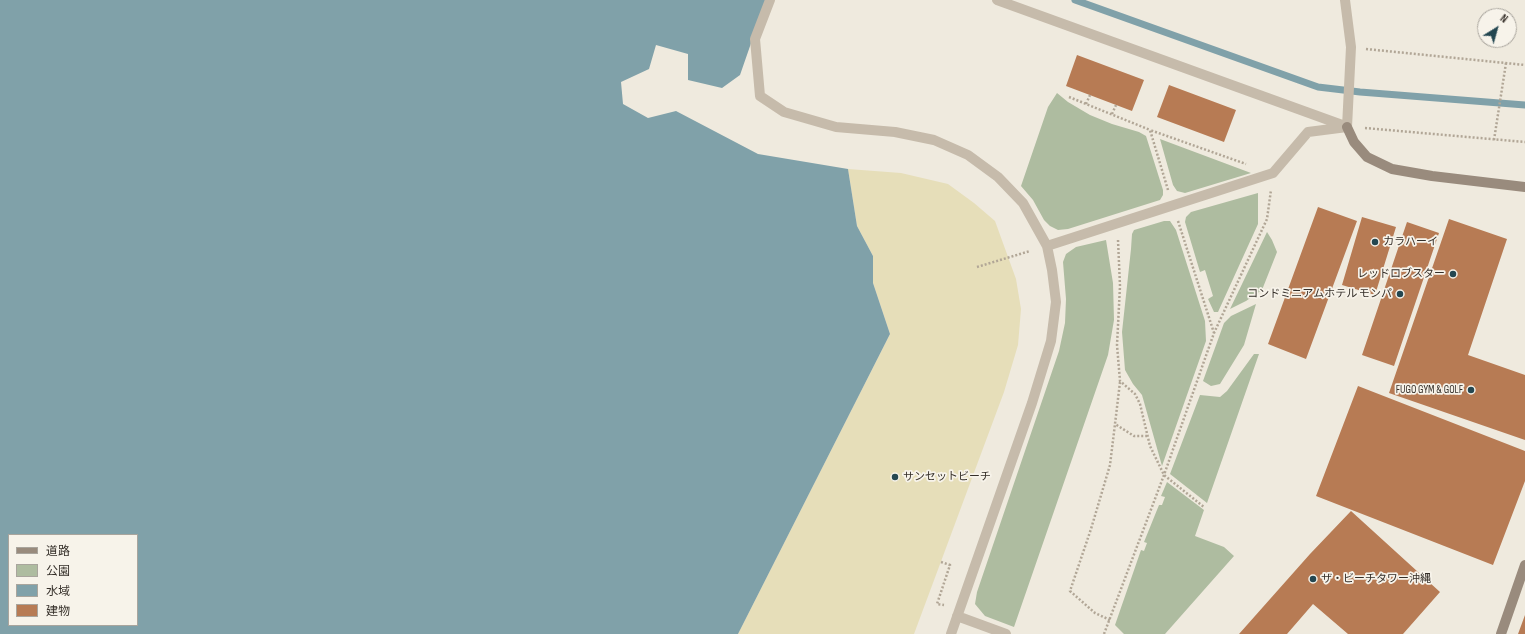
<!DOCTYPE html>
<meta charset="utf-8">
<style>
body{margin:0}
#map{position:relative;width:1525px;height:634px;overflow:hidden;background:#efeade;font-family:"Sofia Sans Condensed","Noto Sans JP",sans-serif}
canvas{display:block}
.legend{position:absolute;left:8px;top:534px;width:130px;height:92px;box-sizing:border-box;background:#f7f3ea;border:1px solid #a9a59d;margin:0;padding:5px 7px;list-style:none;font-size:12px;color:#352f29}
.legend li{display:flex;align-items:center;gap:8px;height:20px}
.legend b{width:20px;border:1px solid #a9a59d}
.north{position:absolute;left:1477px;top:8px;width:40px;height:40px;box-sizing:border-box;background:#f7f3ea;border:1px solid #a9a59d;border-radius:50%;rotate:37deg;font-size:11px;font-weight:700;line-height:16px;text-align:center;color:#352f29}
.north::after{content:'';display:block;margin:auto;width:14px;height:18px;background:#244751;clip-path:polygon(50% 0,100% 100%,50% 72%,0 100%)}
</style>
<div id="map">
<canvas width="1525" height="634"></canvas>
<ul class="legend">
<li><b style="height:5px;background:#998b7d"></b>道路</li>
<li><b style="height:11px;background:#aebca0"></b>公園</li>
<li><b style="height:11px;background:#80a1a9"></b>水域</li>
<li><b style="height:11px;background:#b77b54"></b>建物</li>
</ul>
<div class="north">N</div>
</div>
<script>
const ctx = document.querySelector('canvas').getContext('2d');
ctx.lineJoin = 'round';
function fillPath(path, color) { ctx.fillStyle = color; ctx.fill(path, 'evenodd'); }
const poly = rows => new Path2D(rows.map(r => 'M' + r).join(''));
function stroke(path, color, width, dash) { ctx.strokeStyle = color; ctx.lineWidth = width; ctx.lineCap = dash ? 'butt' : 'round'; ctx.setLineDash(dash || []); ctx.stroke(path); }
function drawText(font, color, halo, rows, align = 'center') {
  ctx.font = font + ' "Sofia Sans Condensed","Noto Sans JP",sans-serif'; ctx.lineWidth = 3.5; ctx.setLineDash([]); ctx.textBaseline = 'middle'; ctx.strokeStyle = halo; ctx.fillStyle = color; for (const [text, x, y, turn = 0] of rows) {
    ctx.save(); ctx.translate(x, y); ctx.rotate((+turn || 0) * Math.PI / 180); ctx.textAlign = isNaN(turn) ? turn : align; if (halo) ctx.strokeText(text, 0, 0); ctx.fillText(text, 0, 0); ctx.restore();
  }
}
fillPath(poly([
 [1057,93,1068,102,1090,115,1112,124,1139,132,1146,136,1163,190,1163,195,1160,200,1068,229,1058,230,1050,226,1044,220,1033,200,1021,186,1048,107],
 [1160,139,1251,173,1185,193,1177,191,1173,185],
 [1258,193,1258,224,1218,312,1214,312,1208,299,1213,296,1205,270,1200,272,1185,222,1186,217,1191,212],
 [1164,221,1170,221,1176,230,1205,321,1206,341,1162,466,1142,395,1133,384,1125,370,1122,332,1131,249,1132,234,1134,230],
 [1267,232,1272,240,1277,252,1262,290,1246,301,1230,309],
 [1106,240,1113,283,1114,320,1108,355,1014,627,985,616,975,604,977,592,1059,351,1065,323,1066,299,1063,262,1066,254,1076,247],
 [1256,304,1244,345,1220,384,1211,386,1203,381,1224,323,1231,316],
 [1254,354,1259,354,1207,503,1170,474,1200,395,1220,397,1227,391],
 [1167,482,1204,510,1195,536,1224,547,1234,556,1165,634,1124,634,1115,625,1141,550,1144,551,1147,543,1144,542,1159,505,1162,505,1165,497,1161,496]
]), '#aebca0');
fillPath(poly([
 [848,169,901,173,948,184,974,203,995,221,1016,279,1021,309,1018,345,1004,392,914,634,738,634,890,334,873,283,873,256,857,226]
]), '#e6deb9');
fillPath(poly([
 [0,0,766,0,740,75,722,88,688,80,688,54,656,45,649,69,621,82,623,104,648,118,676,111,758,154,848,169,857,226,873,256,873,283,890,334,738,634,0,634],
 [9,535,137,535,137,625,9,625]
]), '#80a1a9');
stroke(poly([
 [1075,0,1318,87,1360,92,1525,105]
]), '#80a1a9', 7);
fillPath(poly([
 [1077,55,1144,80,1132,111,1066,86],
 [1169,85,1236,110,1224,142,1157,117],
 [1318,207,1357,221,1306,359,1268,344],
 [1362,217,1396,227,1375,295,1342,285],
 [1449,219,1507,239,1468,355,1525,375,1525,440,1389,393],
 [1407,222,1439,233,1394,366,1362,355],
 [1358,386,1525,451,1525,481,1493,565,1316,496],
 [1351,511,1440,592,1403,634,1348,634,1313,604,1287,634,1239,634,1310,554],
 [1525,615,1525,634,1518,634]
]), '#b77b54');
stroke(poly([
 [1366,49,1525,65],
 [1069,97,1150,130],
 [1086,104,1090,95],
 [1112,114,1116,105],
 [1365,128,1525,142],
 [1494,140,1506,63],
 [1168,190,1150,130,1246,164],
 [1178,221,1214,333],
 [1118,240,1120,286,1117,345,1120,381,1135,394,1140,404,1150,446,1164,475,1204,507],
 [977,267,1030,251],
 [1120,382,1115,424,1134,436,1147,436],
 [941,562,950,565,937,604,944,605],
 [1110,620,1095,613,1070,591,1091,529,1110,465,1115,424],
 [1104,634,1164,475,1214,333,1267,219,1271,190]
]), '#b1a696', 2.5, [2, 2]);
stroke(poly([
 [770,0,755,39,760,96,784,112,836,127,895,132,934,140,968,155,998,177,1023,203,1047,246,1273,173,1308,132,1347,127],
 [997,0,1345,126],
 [1345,0,1351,47,1347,127],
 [957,616,1006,634],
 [951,634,1032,403,1051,341,1056,302,1052,270,1047,246]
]), '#c6bbab', 10);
stroke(poly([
 [1347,127,1354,142,1367,157,1392,169,1432,176,1525,187],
 [1501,634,1525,565]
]), '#998b7d', 10);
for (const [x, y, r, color] of [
 [1375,242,4,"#244751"],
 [1453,274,4,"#244751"],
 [1400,294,4,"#244751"],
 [1471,390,4,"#244751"],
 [895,477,4,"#244751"],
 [1313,579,4,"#244751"]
]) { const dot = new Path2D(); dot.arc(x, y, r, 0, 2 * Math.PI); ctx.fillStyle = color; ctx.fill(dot); stroke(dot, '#f7f3ea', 1.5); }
drawText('11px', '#352f29', '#f7f3ea', [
 ["カラハーイ",1383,242],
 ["レッドロブスター",1445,274,"right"],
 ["コンドミニアムホテル モンパ",1392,294,"right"],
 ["FUGO GYM & GOLF",1463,390,"right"],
 ["サンセットビーチ",903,477],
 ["ザ・ビーチタワー沖縄",1321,579]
], 'left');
</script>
